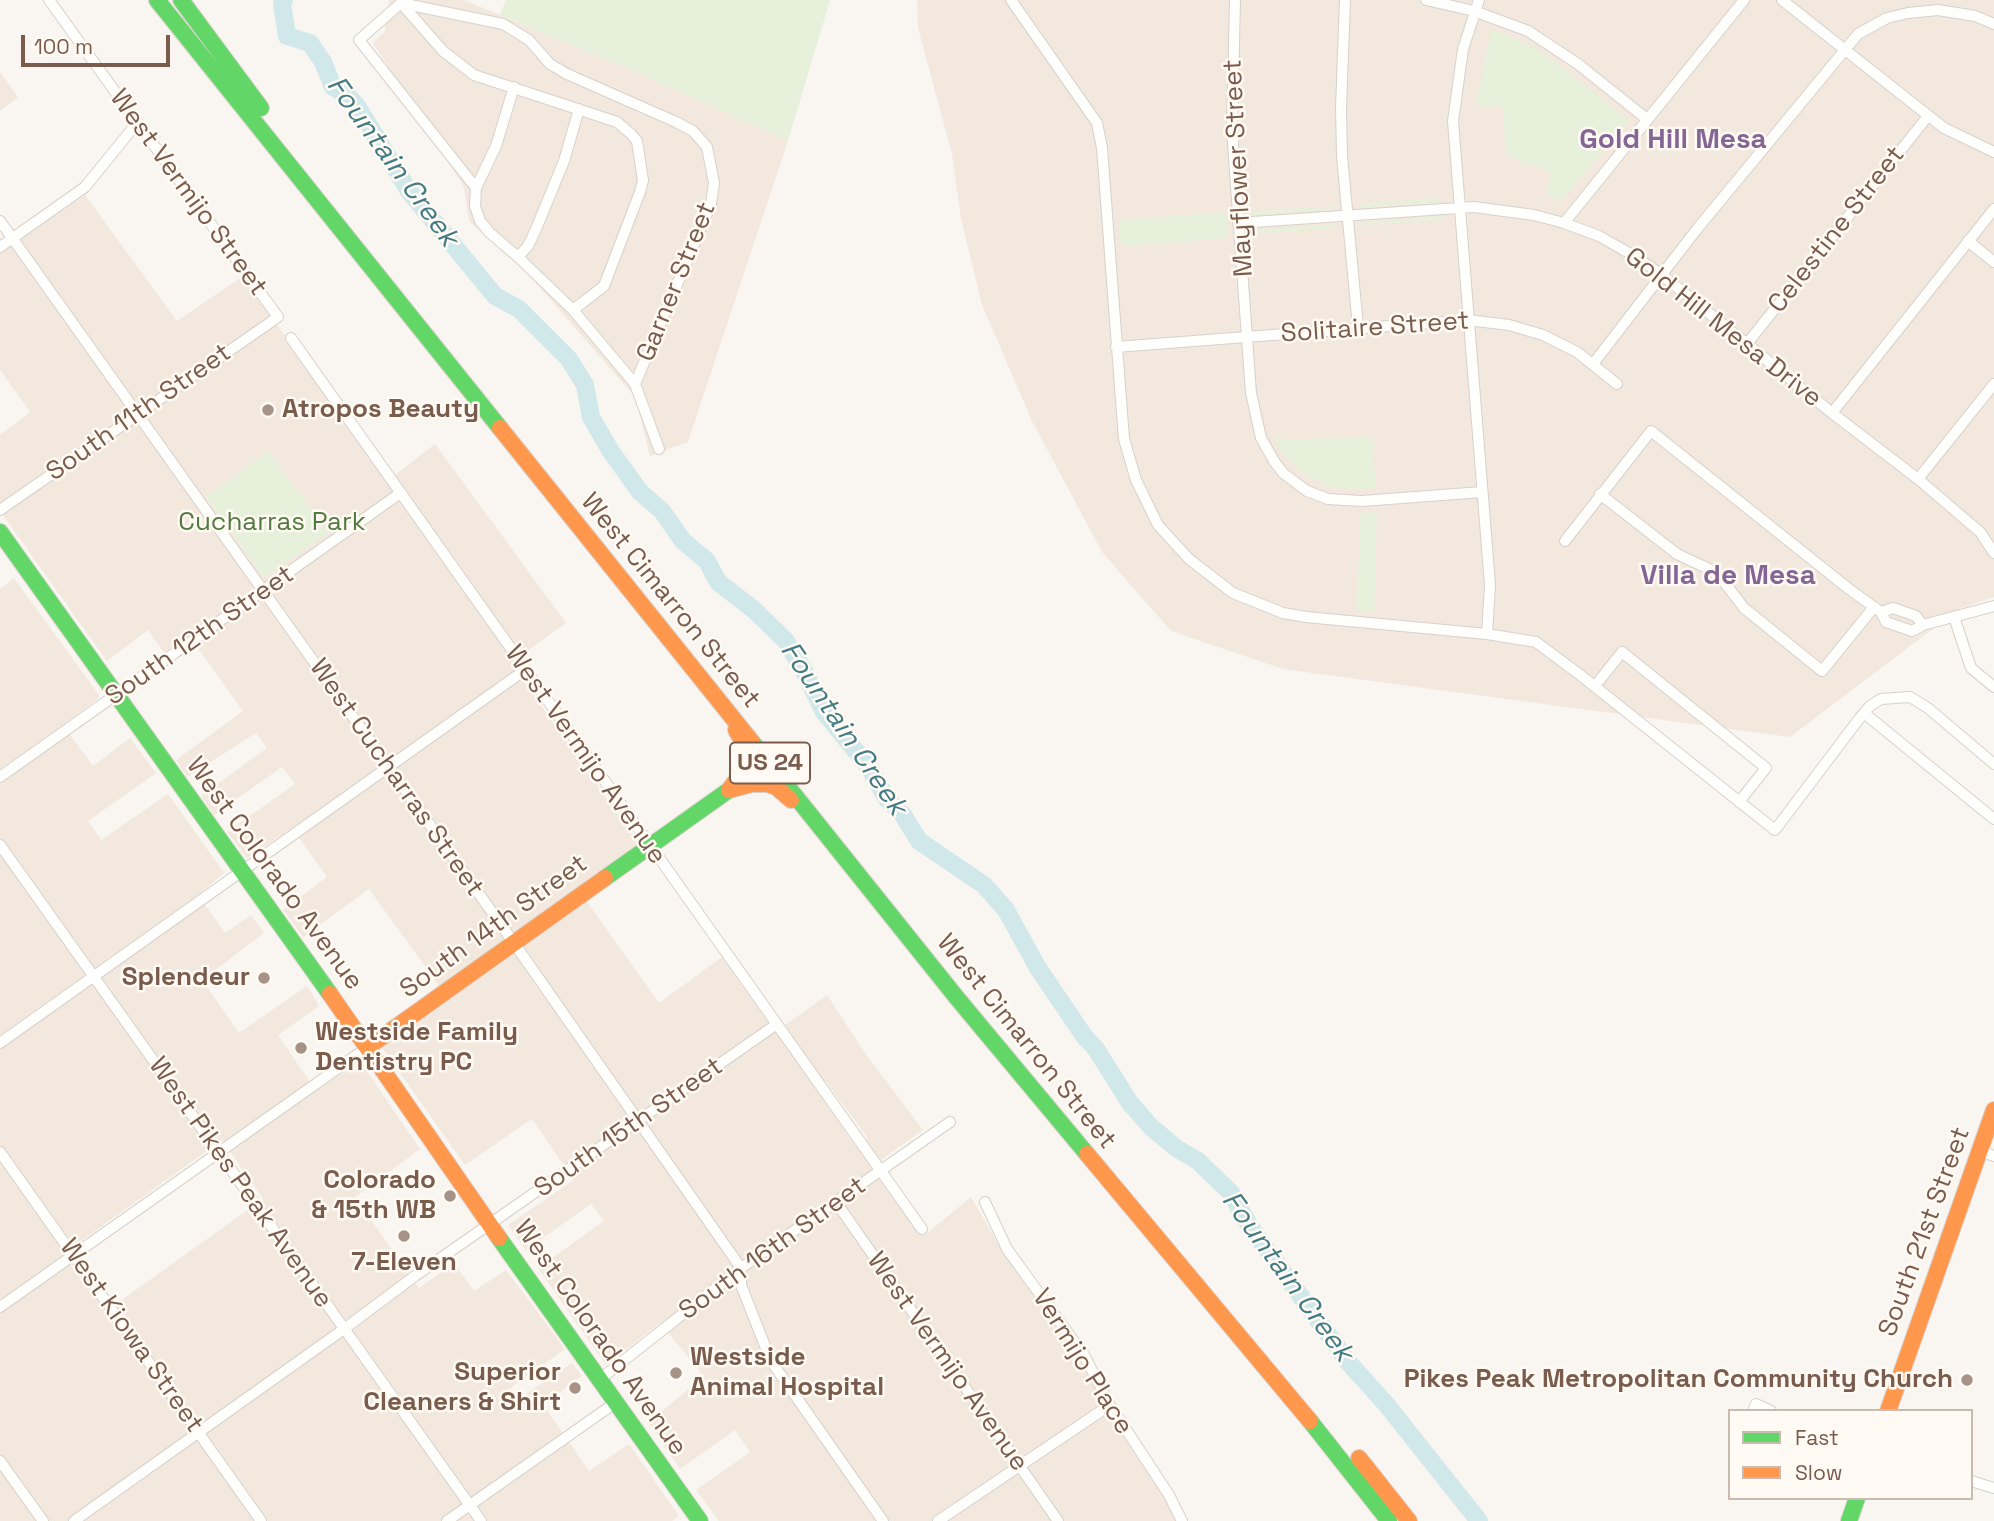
<!DOCTYPE html>
<style>
body{margin:0}
#map{position:relative;width:1994px;height:1521px;overflow:hidden;background:#f9f5f0;font-family:"Space Grotesk",sans-serif}
canvas{display:block}
.legend{position:absolute;left:1728px;top:1409px;width:245px;height:91px;box-sizing:border-box;background:#fffaf3;border:2px solid #cabbb1;margin:0;padding:9px 12px;list-style:none;font-size:21px;color:#7a5c4d}
.legend li{display:flex;align-items:center;gap:14px;height:35px}
.legend b{width:35px;border:2px solid #cabbb1}
.scale{position:absolute;left:21px;top:35px;width:149px;height:32px;box-sizing:border-box;border:4px solid #7a5c4d;border-top:0;padding-left:9px;font-size:21px;line-height:24px;white-space:nowrap;color:#7a5c4d;-webkit-text-stroke:5px #fffaf3;paint-order:stroke}
</style>
<div id="map">
<canvas width="1994" height="1521"></canvas>
<ul class="legend">
<li><b style="height:9px;background:#63d668"></b>Fast</li>
<li><b style="height:9px;background:#ff974d"></b>Slow</li>
</ul>
<div class="scale">100 m</div>
</div>
<script>
const ctx = document.querySelector('canvas').getContext('2d');
ctx.lineJoin = 'round';
function fillPath(path, color) { ctx.fillStyle = color; ctx.fill(path, 'evenodd'); }
const poly = rows => new Path2D(rows.map(r => 'M' + r).join(''));
function stroke(path, color, width, dash) { ctx.strokeStyle = color; ctx.lineWidth = width; ctx.lineCap = dash ? 'butt' : 'round'; ctx.setLineDash(dash || []); ctx.stroke(path); }
function drawText(font, color, halo, rows, align = 'center') {
  ctx.font = font + ' "Space Grotesk",sans-serif'; ctx.lineWidth = 5; ctx.setLineDash([]); ctx.textBaseline = 'middle'; ctx.strokeStyle = halo; ctx.fillStyle = color; for (const [text, x, y, turn = 0] of rows) {
    ctx.save(); ctx.translate(x, y); ctx.rotate((+turn || 0) * Math.PI / 180); ctx.textAlign = isNaN(turn) ? turn : align; if (halo) ctx.strokeText(text, 0, 0); ctx.fillText(text, 0, 0); ctx.restore();
  }
}
fillPath(poly([
 [389,0,464,0,692,95,788,141,688,442,650,456,635,397,530,276,469,221,464,187,373,43,385,31],
 [917,0,1994,0,1994,597,1959,609,1790,737,1283,669,1171,631,1102,552,1032,421,982,305,961,219,952,154,918,28],
 [0,72,18,97,0,111],
 [85,195,177,321,243,276,387,481,435,444,566,623,511,663,638,843,578,889,659,1003,722,957,769,1024,784,1026,827,995,865,1053,923,1130,871,1167,925,1235,971,1197,998,1244,1074,1347,1100,1389,1109,1415,1165,1499,1177,1521,719,1521,696,1490,750,1452,735,1430,680,1469,648,1423,704,1376,660,1323,606,1365,538,1268,604,1221,591,1204,526,1250,508,1225,574,1180,532,1119,465,1165,381,1046,448,998,369,889,303,937,283,910,327,877,292,828,247,858,227,832,295,784,282,767,214,815,201,796,267,748,256,733,187,777,176,760,243,711,189,636,164,653,148,630,107,661,0,511,0,435,30,412,0,370,0,237,8,248],
 [268,451,327,533,264,577,206,497],
 [826,1082,868,1138,856,1147,815,1088],
 [14,578,99,695,97,700,63,725,93,766,130,738,156,773,88,821,101,840,168,794,224,873,198,895,225,933,251,915,264,933,202,980,239,1033,307,986,319,1006,278,1035,316,1091,357,1063,362,1064,420,1149,355,1197,419,1288,454,1263,474,1291,506,1270,565,1349,498,1397,506,1407,572,1363,582,1376,543,1404,589,1471,629,1444,679,1516,672,1521,0,1521,0,589],
 [222,1140,263,1199,105,1312,63,1254]
]), '#f2e8de');
fillPath(poly([
 [506,0,830,0,788,141,632,70,500,15],
 [1491,31,1497,31,1527,44,1553,60,1629,121,1561,201,1547,196,1551,171,1521,162,1507,154,1502,106,1480,107,1477,100],
 [1440,198,1440,202,1367,207,1359,210,1359,204],
 [1333,206,1334,209,1259,215,1251,218,1251,212],
 [1226,212,1228,238,1121,246,1119,220],
 [1443,216,1444,219,1361,226,1361,220,1372,222],
 [1336,224,1336,228,1252,234,1251,228,1259,230],
 [1372,437,1376,488,1359,490,1333,487,1312,479,1289,461,1274,440],
 [268,451,328,533,264,577,206,497],
 [1377,512,1374,612,1357,611,1360,514]
]), '#e7f0db');
stroke(poly([
 [284,0,282,4,287,36,310,43,323,62,333,87,347,95,357,106,409,191,495,296,519,309,569,359,585,385,591,417,610,450,640,492,662,511,683,541,707,561,718,582,753,609,785,640,802,667,824,712,869,767,887,799,903,815,919,841,984,885,1006,910,1038,968,1084,1036,1096,1049,1130,1103,1151,1127,1176,1148,1198,1161,1231,1193,1249,1225,1349,1363,1386,1404,1479,1521]
]), '#d0e8ea', 18);
const street = poly([
 [1011,0,1097,123,1102,148,1124,439,1136,480,1158,525,1189,559,1233,593,1283,613,1306,617,1487,634,1490,585,1453,121,1463,49,1479,0],
 [1235,0,1232,130,1251,393,1261,438,1274,461,1283,473,1307,491,1328,499,1362,501,1482,492],
 [1345,0,1341,108,1342,156,1358,327],
 [1426,0,1474,11,1528,31,1578,64,1648,120],
 [1782,0,1944,128,1994,152],
 [401,3,503,24,529,40,550,64,567,74,676,122,693,131,707,147,714,183,711,204,635,384],
 [401,3,359,40,476,188,475,206,480,221,490,233,518,257,573,310,635,384,659,449],
 [401,3,443,51,474,75,617,122,631,134,637,141,643,180,640,192,604,286,573,310],
 [476,188,496,146,514,87],
 [0,221,514,943,741,1268,741,1285,771,1361,883,1521],
 [1238,223,1474,207,1534,215,1564,223,1599,236,1636,257,1662,275,1832,413,1918,479,1980,532,1994,553],
 [1564,223,1744,0],
 [1968,241,1994,262],
 [0,247,85,187,137,123],
 [518,257,528,246,536,229,564,161,579,109],
 [291,338,922,1229],
 [1746,345,1928,116],
 [1116,347,1468,320,1509,325,1543,335,1577,352,1617,384],
 [1593,364,1697,229,1858,34,1887,18,1908,13,1938,10,1975,16,1994,24],
 [1832,413,1994,209],
 [1918,479,1994,384],
 [1600,494,1677,554,1709,569,1721,578,1744,608,1822,671,1874,607],
 [0,510,278,317,49,0],
 [1565,541,1651,431,1849,589,1881,612,1886,622,1912,631,1923,625,1994,606],
 [1881,612,1893,608,1916,616,1923,625],
 [1954,617,1971,668,1994,687],
 [1487,634,1536,642,1579,674,1775,830,1859,719,1870,706,1881,699,1910,697,1928,708,1994,764],
 [1595,686,1622,652,1766,768,1739,802],
 [1864,713,1994,819],
 [0,777,399,494],
 [0,845,481,1521],
 [0,1043,525,670],
 [1980,1151,1994,1156],
 [0,1152,261,1521],
 [836,1202,1058,1521],
 [985,1202,1007,1249,1084,1355,1110,1405,1169,1495,1182,1521],
 [0,1307,368,1047],
 [599,1380,741,1268,950,1122],
 [1753,1411,1756,1404,1771,1411],
 [0,1461,43,1521],
 [1971,1481,1994,1488],
 [74,1521,344,1329,415,1276,777,1024],
 [447,1521,615,1403],
 [938,1521,1110,1405]
]);
const fast = poly([
 [157,0,500,428],
 [181,0,261,108],
 [0,532,330,994],
 [752,742,957,998,1087,1154],
 [605,878,729,790],
 [499,1238,700,1521],
 [1310,1421,1389,1521],
 [1849,1521,1857,1498]
]);
const slow = poly([
 [500,428,752,742],
 [729,790,752,784,767,784,776,787,791,800],
 [729,790,738,778,745,757,741,739,736,730],
 [330,994,499,1238],
 [368,1047,605,878],
 [1087,1154,1310,1421],
 [1888,1411,1994,1110],
 [1359,1458,1409,1521]
]);
stroke(street, '#d7d1cb', 12);
stroke(fast, '#d9d2cb', 18);
stroke(slow, '#d9d2cb', 18);
stroke(street, '#fefefd', 10);
stroke(fast, '#63d668', 16);
stroke(slow, '#ff974d', 16);
for (const [x, y, r, color] of [
 [268,410,7,"#a69286"],
 [264,978,7,"#a69286"],
 [301,1048,7,"#a69286"],
 [450,1196,7,"#a69286"],
 [404,1236,7,"#a69286"],
 [676,1373,7,"#a69286"],
 [1967,1380,7,"#a69286"],
 [575,1388,7,"#a69286"]
]) { const dot = new Path2D(); dot.arc(x, y, r, 0, 2 * Math.PI); ctx.fillStyle = color; ctx.fill(dot); stroke(dot, '#fffaf3', 2.5); }
for (const [x, y, w] of [
 [770,763,80]
]) { const box = new Path2D(); box.roundRect(x - w / 2, y - 20.5, w, 41, 5); ctx.fillStyle = '#fffaf3'; ctx.fill(box); stroke(box, '#7a5c4d', 2); }
drawText('bold 24px', '#7a5c4d', null, [
 ["US 24",770,763]
]);
drawText('26px', '#7a5c4d', '#fffaf3', [
 ["Mayflower Street",1239,168,-93],
 ["West Vermijo Street",188,193,54],
 ["Celestine Street",1837,230,-52],
 ["Garner Street",677,282,-68],
 ["Solitaire Street",1375,328,-4],
 ["Gold Hill Mesa Drive",1723,328,38],
 ["South 11th Street",139,413,-35],
 ["West Cimarron Street",670,601,51],
 ["South 12th Street",200,636,-35],
 ["West Vermijo Avenue",585,755,55],
 ["West Cucharras Street",396,778,55],
 ["West Colorado Avenue",274,874,54],
 ["South 14th Street",494,927,-36],
 ["West Cimarron Street",1026,1042,51],
 ["South 15th Street",629,1128,-35],
 ["West Pikes Peak Avenue",240,1183,55],
 ["South 21st Street",1925,1232,-70],
 ["South 16th Street",773,1249,-36],
 ["West Kiowa Street",131,1336,55],
 ["West Colorado Avenue",600,1338,55],
 ["West Vermijo Avenue",947,1362,55],
 ["Vermijo Place",1082,1362,58]
]);
drawText('bold 26px', '#7a5c4d', '#fffaf3', [
 ["Atropos Beauty",282,410,"left"],
 ["Splendeur",250,978],
 ["Westside Family",315,1033,"left"],
 ["Dentistry PC",315,1063,"left"],
 ["Colorado",436,1181],
 ["& 15th WB",436,1211],
 ["7-Eleven",404,1263,"center"],
 ["Westside",690,1358,"left"],
 ["Animal Hospital",690,1388,"left"],
 ["Superior",561,1373],
 ["Cleaners & Shirt",561,1403],
 ["Pikes Peak Metropolitan Community Church",1953,1380]
], 'right');
drawText('26px', '#537a41', '#fffaf3', [
 ["Cucharras Park",272,523]
]);
drawText('bold 28px', '#846695', '#fffaf3', [
 ["Gold Hill Mesa",1673,140],
 ["Villa de Mesa",1728,576]
]);
drawText('italic 28px', '#437c86', '#fffaf3', [
 ["Fountain Creek",392,162,54],
 ["Fountain Creek",843,729,56],
 ["Fountain Creek",1287,1277,54]
]);
</script>
